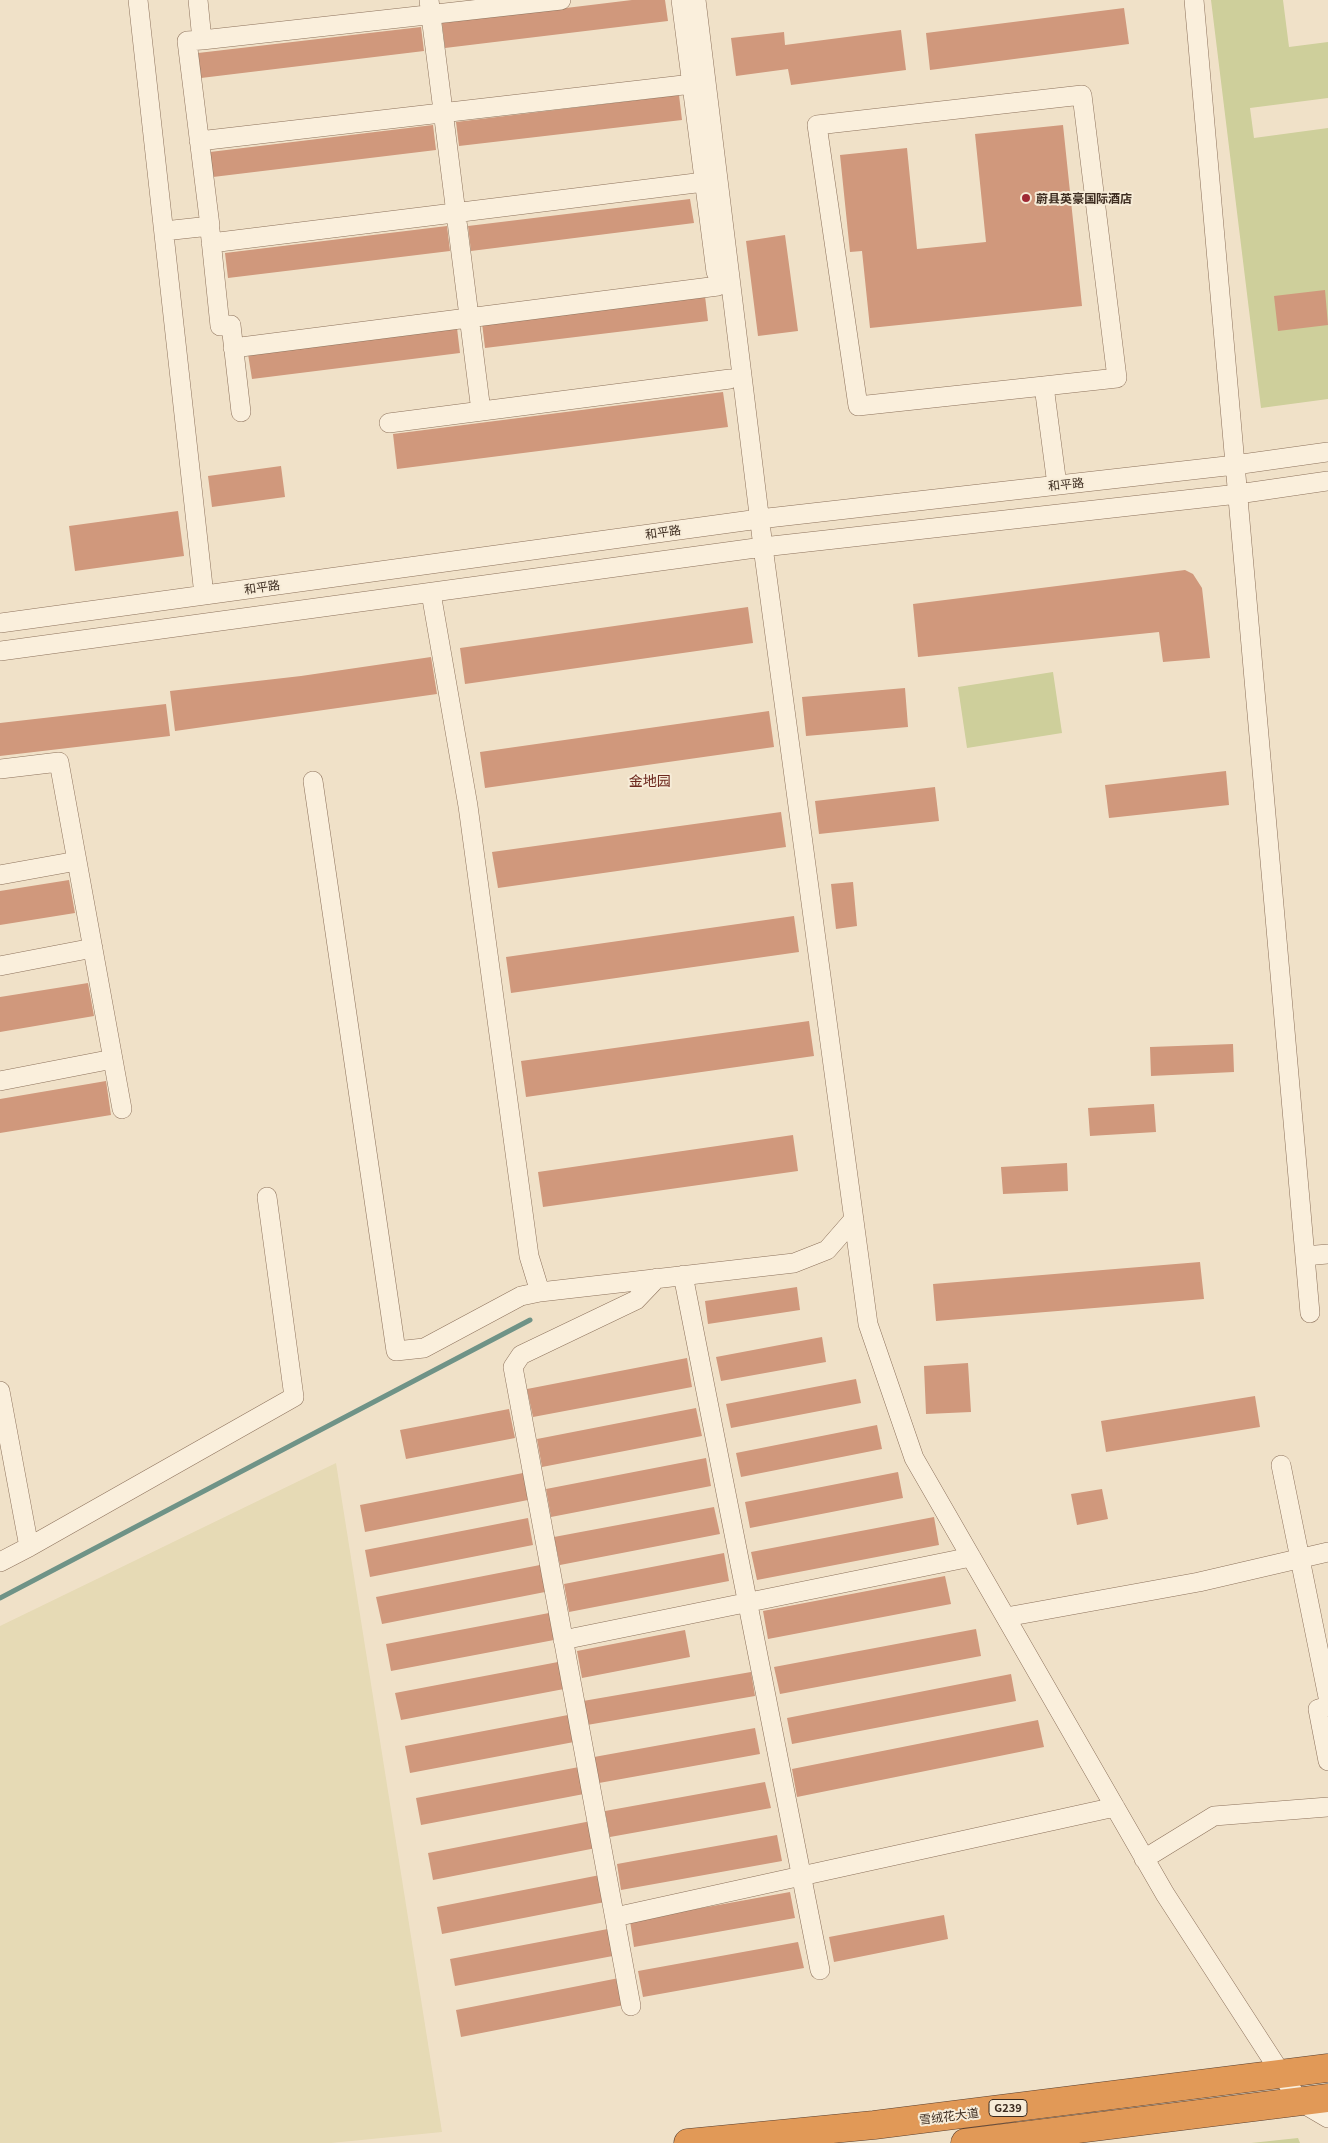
<!DOCTYPE html>
<meta charset="utf-8">
<style>
body{margin:0}
canvas{display:block;background:#f0e1c8}
</style>
<canvas width="1328" height="2143"></canvas>
<script>
const ctx = document.querySelector('canvas').getContext('2d');
ctx.lineJoin = 'round';
function fillPath(path, color) { ctx.fillStyle = color; ctx.fill(path, 'evenodd'); }
const poly = rows => new Path2D(rows.map(r => 'M' + r).join(''));
function stroke(path, color, width, dash) { ctx.strokeStyle = color; ctx.lineWidth = width; ctx.lineCap = dash ? 'butt' : 'round'; ctx.setLineDash(dash || []); ctx.stroke(path); }
function drawText(font, color, halo, rows, align = 'center') {
  ctx.font = font + ' Georgia,"Noto Sans SC",serif'; ctx.lineWidth = 4; ctx.setLineDash([]); ctx.textBaseline = 'middle'; ctx.strokeStyle = halo; ctx.fillStyle = color; for (const [text, x, y, turn = 0] of rows) {
    ctx.save(); ctx.translate(x, y); ctx.rotate((+turn || 0) * Math.PI / 180); ctx.textAlign = isNaN(turn) ? turn : align; if (halo) ctx.strokeText(text, 0, 0); ctx.fillText(text, 0, 0); ctx.restore();
  }
}
fillPath(poly([
 [336,1463,442,2132,331,2143,0,2143,0,1626]
]), '#e6dab5');
fillPath(poly([
 [1211,0,1283,0,1289,47,1328,42,1328,98,1250,108,1254,138,1328,128,1328,399,1261,408],
 [1053,672,1062,733,967,748,958,687],
 [1298,2138,1300,2143,1251,2143]
]), '#cecf9b');
stroke(poly([
 [0,1598,530,1320]
]), '#6f9387', 5);
fillPath(poly([
 [632,0,665,0,668,21,445,48,442,23],
 [1124,8,1129,44,930,70,926,33],
 [421,27,424,51,201,78,198,53],
 [901,30,906,70,791,85,788,69,736,76,731,38,784,32,785,45],
 [679,95,682,120,459,146,456,122],
 [433,125,436,150,213,177,210,152],
 [1063,125,1082,306,870,328,862,251,850,252,840,155,907,148,917,249,986,242,975,134],
 [690,199,694,223,471,251,468,226],
 [447,226,450,251,228,278,225,253],
 [785,235,798,331,758,336,746,241],
 [1325,290,1328,325,1278,331,1274,296],
 [705,296,708,321,485,348,482,323],
 [457,328,460,353,252,379,248,354],
 [723,392,728,427,397,469,393,434],
 [281,466,285,497,212,507,208,476],
 [178,511,184,556,75,571,69,526],
 [1185,570,1193,574,1202,588,1210,658,1163,662,1159,632,918,657,913,604],
 [748,607,753,643,465,684,460,648],
 [431,657,437,694,175,731,170,691,301,676],
 [905,688,908,727,806,736,802,697],
 [166,704,170,736,0,756,0,723],
 [769,711,774,747,485,788,480,752],
 [1226,771,1229,805,1109,818,1105,785],
 [935,787,939,821,819,834,815,801],
 [781,812,786,847,498,888,492,852],
 [69,880,75,913,0,925,0,891],
 [853,882,857,926,836,929,831,884],
 [794,916,799,952,511,993,506,957],
 [88,983,94,1016,0,1032,0,997],
 [809,1021,814,1056,526,1097,521,1061],
 [1233,1044,1234,1072,1151,1076,1150,1047],
 [106,1081,111,1115,0,1133,0,1099],
 [1154,1104,1156,1132,1090,1136,1088,1108],
 [793,1135,798,1171,543,1207,538,1172],
 [1067,1163,1068,1191,1003,1194,1001,1167],
 [1200,1262,1204,1299,936,1321,933,1284],
 [797,1287,800,1310,708,1324,705,1301],
 [822,1337,826,1362,721,1381,716,1357],
 [687,1358,692,1387,533,1417,527,1389],
 [968,1363,971,1412,926,1414,924,1366],
 [856,1379,861,1403,731,1428,726,1404],
 [1255,1396,1260,1427,1106,1452,1101,1421],
 [696,1408,702,1436,542,1467,537,1439],
 [509,1409,515,1438,406,1459,400,1430],
 [877,1425,882,1449,741,1477,736,1453],
 [706,1458,711,1486,551,1517,546,1489],
 [898,1472,903,1498,750,1528,745,1502],
 [523,1473,528,1500,365,1532,360,1505],
 [1102,1489,1108,1519,1077,1525,1071,1494],
 [714,1507,720,1534,560,1565,554,1537],
 [934,1517,939,1545,757,1580,751,1552],
 [528,1518,533,1545,370,1577,365,1550],
 [724,1553,729,1581,569,1612,564,1584],
 [540,1565,545,1592,382,1624,376,1597],
 [945,1576,951,1604,768,1639,763,1611],
 [549,1613,554,1640,391,1671,386,1644],
 [976,1629,981,1656,780,1694,774,1667],
 [685,1630,690,1657,582,1678,577,1651],
 [558,1662,564,1689,401,1720,395,1693],
 [751,1672,755,1696,587,1725,583,1701],
 [1011,1674,1016,1701,792,1744,787,1718],
 [568,1715,574,1742,410,1773,405,1746],
 [1038,1720,1044,1747,797,1797,792,1769],
 [755,1728,760,1754,599,1783,594,1757],
 [579,1767,584,1794,421,1825,416,1798],
 [765,1782,771,1808,610,1837,605,1811],
 [591,1821,596,1848,433,1880,428,1853],
 [777,1835,782,1861,621,1890,617,1864],
 [600,1875,605,1902,442,1934,437,1907],
 [790,1892,795,1918,634,1947,630,1921],
 [944,1915,948,1939,834,1962,829,1937],
 [613,1928,618,1955,455,1986,450,1959],
 [798,1942,804,1968,643,1997,638,1971],
 [619,1978,624,2005,461,2037,456,2010]
]), '#d0987c');
const minor = poly([
 [138,0,204,595],
 [429,0,481,411],
 [681,0,716,272],
 [696,0,763,547,868,1324,914,1458,1165,1894,1299,2101,1328,2118],
 [1194,0,1310,1313],
 [202,40,561,0],
 [199,141,692,84],
 [210,230,220,326,231,325,241,412],
 [164,231,210,226,187,41,202,40,198,0],
 [211,243,704,182],
 [233,348,718,286],
 [1044,386,1117,378,1082,95,817,125,858,406,1044,386,1057,485],
 [389,423,730,379],
 [0,623,759,519,1235,465,1328,452],
 [0,651,763,547,1238,494,1328,481],
 [0,769,59,762,122,1109],
 [313,781,396,1351,424,1348,521,1296,540,1292,529,1256,468,806,431,593],
 [0,875,77,861],
 [0,966,93,948],
 [0,1081,113,1059],
 [1305,1256,1328,1254],
 [683,1275,820,1970],
 [540,1292,794,1263,827,1250,854,1219],
 [0,1391,29,1547,0,1562],
 [1281,1465,1328,1697],
 [29,1547,294,1397,267,1197],
 [1006,1617,1199,1582,1328,1552],
 [563,1640,971,1557],
 [1328,1706,1318,1709,1328,1761],
 [1144,1859,1214,1816,1328,1807],
 [615,1917,1115,1807],
 [631,2006,513,1367,521,1355,636,1300,657,1278]
]);
const highway = poly([
 [688,2143,874,2125,1328,2068],
 [965,2143,1328,2098]
]);
stroke(minor, '#8d725c', 20);
stroke(highway, '#5b4030', 29);
stroke(minor, '#faefdc', 19);
stroke(highway, '#e19957', 28);
for (const [x, y, r, color] of [
 [1026,198,5,"#9f2934"]
]) { const dot = new Path2D(); dot.arc(x, y, r, 0, 2 * Math.PI); ctx.fillStyle = color; ctx.fill(dot); stroke(dot, '#f7ecd8', 2); }
for (const [x, y, w] of [
 [1008,2108,38]
]) { const box = new Path2D(); box.roundRect(x - w / 2, y - 8.5, w, 17, 4); ctx.fillStyle = '#f7ecd8'; ctx.fill(box); stroke(box, '#3d2c20', 1); }
drawText('bold 11px', '#3d2c20', null, [
 ["G239",1008,2108]
]);
drawText('bold 12px', '#3d2c20', '#f7ecd8', [
 ["蔚县英豪国际酒店",1036,198]
], 'left');
drawText('12px', '#3d2c20', '#f7ecd8', [
 ["和平路",1066,484,-6],
 ["和平路",663,532,-8],
 ["和平路",262,587,-8],
 ["雪绒花大道",949,2116,-7]
]);
drawText('14px', '#6c271d', '#f7ecd8', [
 ["金地园",650,781]
]);
</script>
